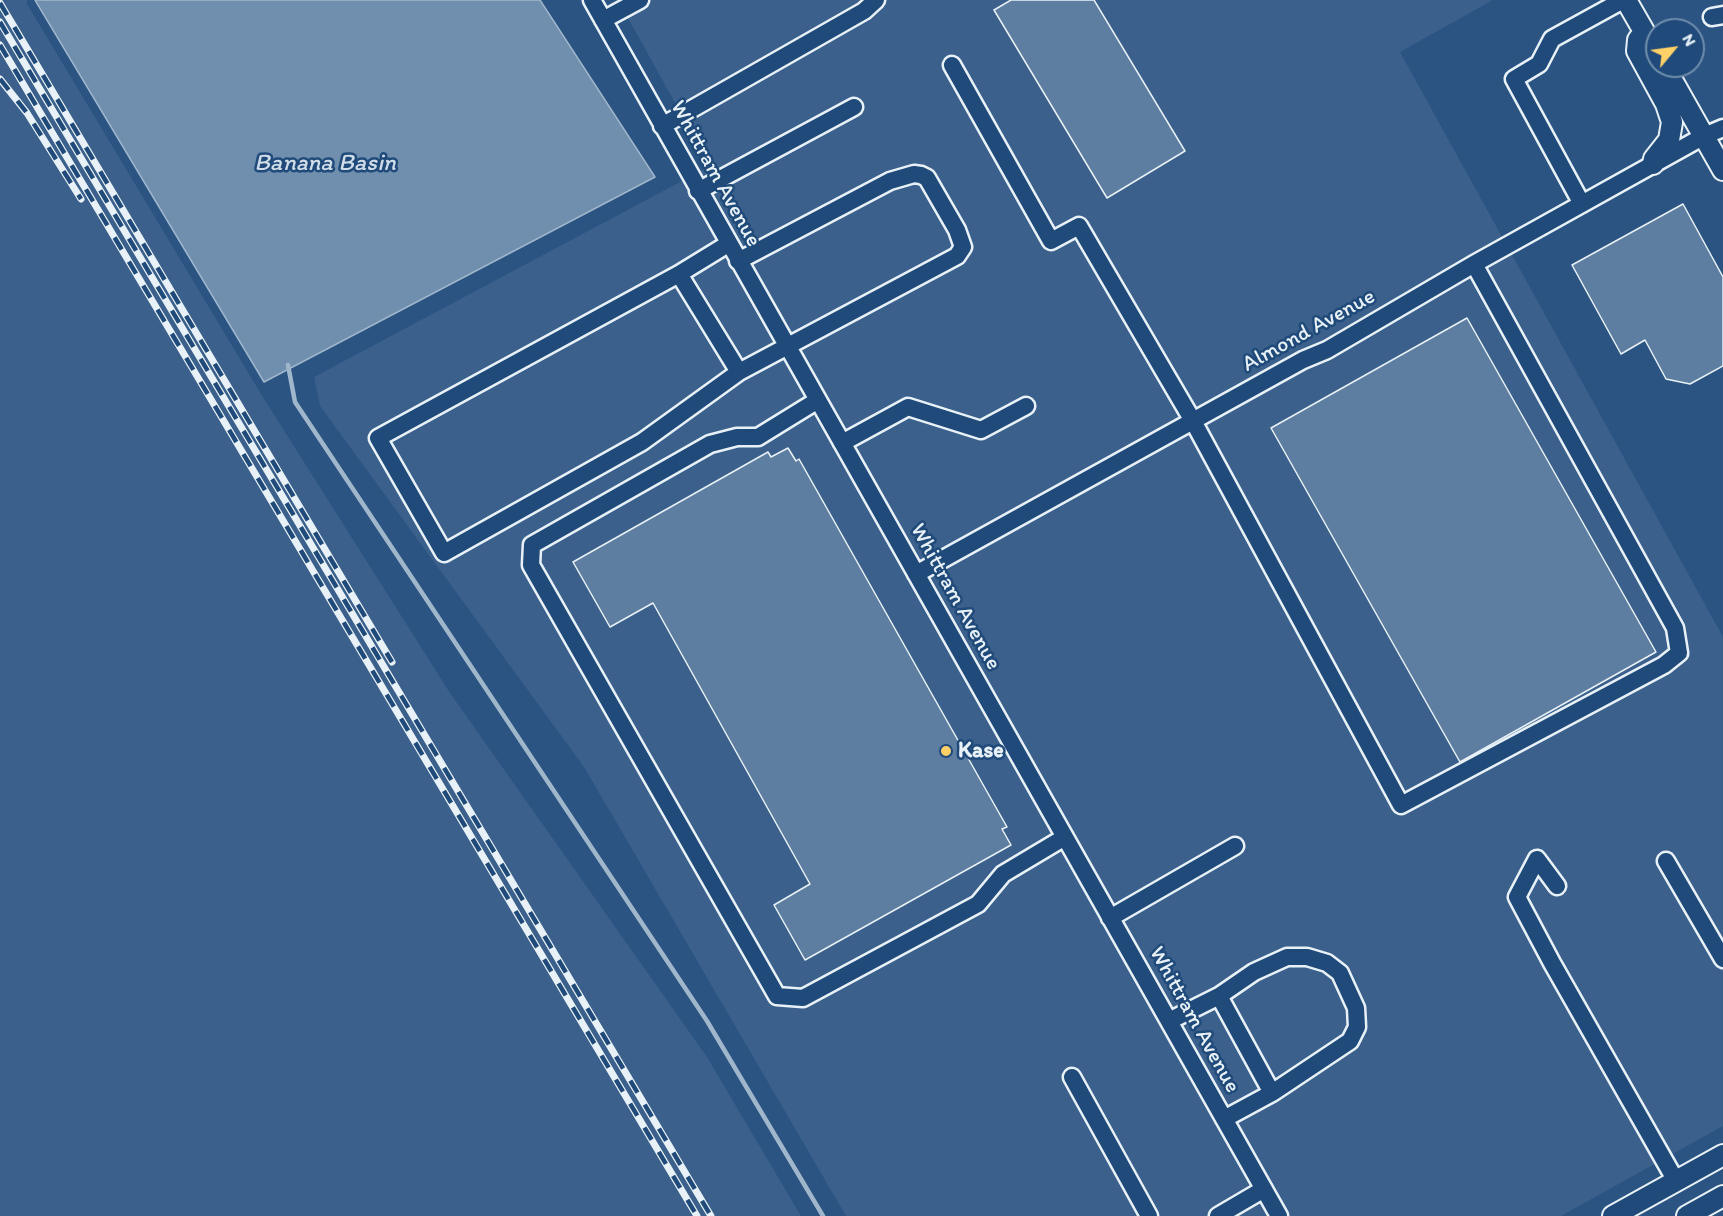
<!DOCTYPE html>
<style>
body{margin:0}
#map{position:relative;width:1723px;height:1216px;overflow:hidden;background:#2b5482;font-family:Itim,sans-serif}
canvas{display:block}
.north{position:absolute;left:1645px;top:18px;width:60px;height:60px;box-sizing:border-box;background:#1f4a7a;border:2px solid #6f8dac;border-radius:50%;rotate:61deg;font-size:16px;font-weight:700;line-height:24px;text-align:center;color:#e8f1f8}
.north::after{content:'';display:block;margin:auto;width:21px;height:27px;background:#ffd166;clip-path:polygon(50% 0,100% 100%,50% 72%,0 100%)}
</style>
<div id="map">
<canvas width="1723" height="1216"></canvas>
<div class="north">N</div>
</div>
<script>
const ctx = document.querySelector('canvas').getContext('2d');
ctx.lineJoin = 'round';
function fillPath(path, color) { ctx.fillStyle = color; ctx.fill(path, 'evenodd'); }
const poly = rows => new Path2D(rows.map(r => 'M' + r).join(''));
function stroke(path, color, width, dash) { ctx.strokeStyle = color; ctx.lineWidth = width; ctx.lineCap = dash ? 'butt' : 'round'; ctx.setLineDash(dash || []); ctx.stroke(path); }
function drawText(font, color, halo, rows, align = 'center') {
  ctx.font = font + ' Itim,sans-serif'; ctx.lineWidth = 5; ctx.setLineDash([]); ctx.textBaseline = 'middle'; ctx.strokeStyle = halo; ctx.fillStyle = color; for (const [text, x, y, turn = 0] of rows) {
    ctx.save(); ctx.translate(x, y); ctx.rotate((+turn || 0) * Math.PI / 180); ctx.textAlign = isNaN(turn) ? turn : align; if (halo) ctx.strokeText(text, 0, 0); ctx.fillText(text, 0, 0); ctx.restore();
  }
}
fillPath(poly([
 [0,0,27,0,27,4,261,394,450,693,707,1057,801,1216,0,1216],
 [618,0,1493,0,1400,52,1723,637,1723,1126,1561,1216,846,1216,584,767,320,406,314,377,710,166]
]), '#3a608b');
const water = poly([
 [35,0,540,0,655,177,264,382,35,0]
]);
fillPath(water, '#708ead');
stroke(water, '#a0b6cb', 1.5);
stroke(poly([
 [288,365,295,402,707,1021,823,1216]
]), '#a0b6cb', 4.5);
const building = poly([
 [1011,0,1094,0,1185,151,1107,198,994,10,1011,0],
 [1683,204,1723,277,1723,366,1690,384,1666,379,1645,340,1621,354,1572,265,1683,204],
 [1467,318,1656,652,1460,762,1271,428,1467,318],
 [788,448,796,461,799,459,1007,827,1002,829,1011,845,805,960,774,905,810,884,653,603,610,627,573,562,768,452,771,457,788,448]
]);
fillPath(building, '#5d7da1');
stroke(building, '#e8f1f8', 1.5);
const minor = poly([
 [592,0,1279,1216],
 [1712,17,1723,15],
 [603,20,640,0],
 [952,65,1051,241,1079,226,1193,421,1401,805,1664,665,1679,653,1675,628,1474,264],
 [662,126,864,11,876,0],
 [698,191,854,107],
 [1582,204,1514,79,1539,64,1552,39,1623,0],
 [728,244,679,274,739,372,957,256,963,247,957,230,927,178,921,175,914,174,890,181,738,261],
 [679,274,378,438,444,553,642,442,739,372],
 [818,400,758,437,737,437,710,444,532,545,531,565,777,996,803,998,978,904,1003,874,1065,837],
 [842,443,908,407,981,430,1026,406],
 [916,574,1303,360,1327,350,1474,264,1704,136,1723,128],
 [1666,861,1723,959],
 [1557,886,1537,859,1517,897,1552,963,1676,1181],
 [1110,918,1235,846],
 [1219,996,1254,972,1287,957,1307,957,1327,963,1340,973,1356,1008,1357,1027,1350,1041,1272,1093],
 [1169,1021,1219,996,1272,1093,1224,1119],
 [1072,1077,1149,1216],
 [1218,1216,1264,1189]
]);
const major = poly([
 [1626,0,1657,54],
 [1644,32,1638,40,1637,51,1666,104,1672,122,1669,140,1654,159,1653,164],
 [1664,66,1723,170],
 [1613,1216,1723,1155],
 [1687,1216,1723,1196]
]);
stroke(minor, '#e8f1f8', 21);
stroke(major, '#e8f1f8', 24);
stroke(minor, '#1f4a7a', 16);
stroke(major, '#1f4a7a', 20);
const rail = poly([
 [0,3,392,662],
 [0,22,711,1216],
 [0,45,697,1216],
 [0,79,27,113,81,199]
]);
stroke(rail, '#e8f1f8', 7);
stroke(rail, '#1f4a7a', 4.5, [14]);
for (const [x, y, r, color] of [
 [946,751,6,"#ffd166"]
]) { const dot = new Path2D(); dot.arc(x, y, r, 0, 2 * Math.PI); ctx.fillStyle = color; ctx.fill(dot); stroke(dot, '#1f4a7a', 2); }
drawText('22px', '#e8f1f8', '#1f4a7a', [
 ["Whittram Avenue",715,174,61],
 ["Almond Avenue",1309,331,-29],
 ["Whittram Avenue",955,597,61],
 ["Whittram Avenue",1194,1020,61]
]);
drawText('bold 22px', '#e8f1f8', '#1f4a7a', [
 ["Kase",958,751]
], 'left');
drawText('italic 24px', '#d0dde9', '#1f4a7a', [
 ["Banana Basin",325,164]
]);
</script>
